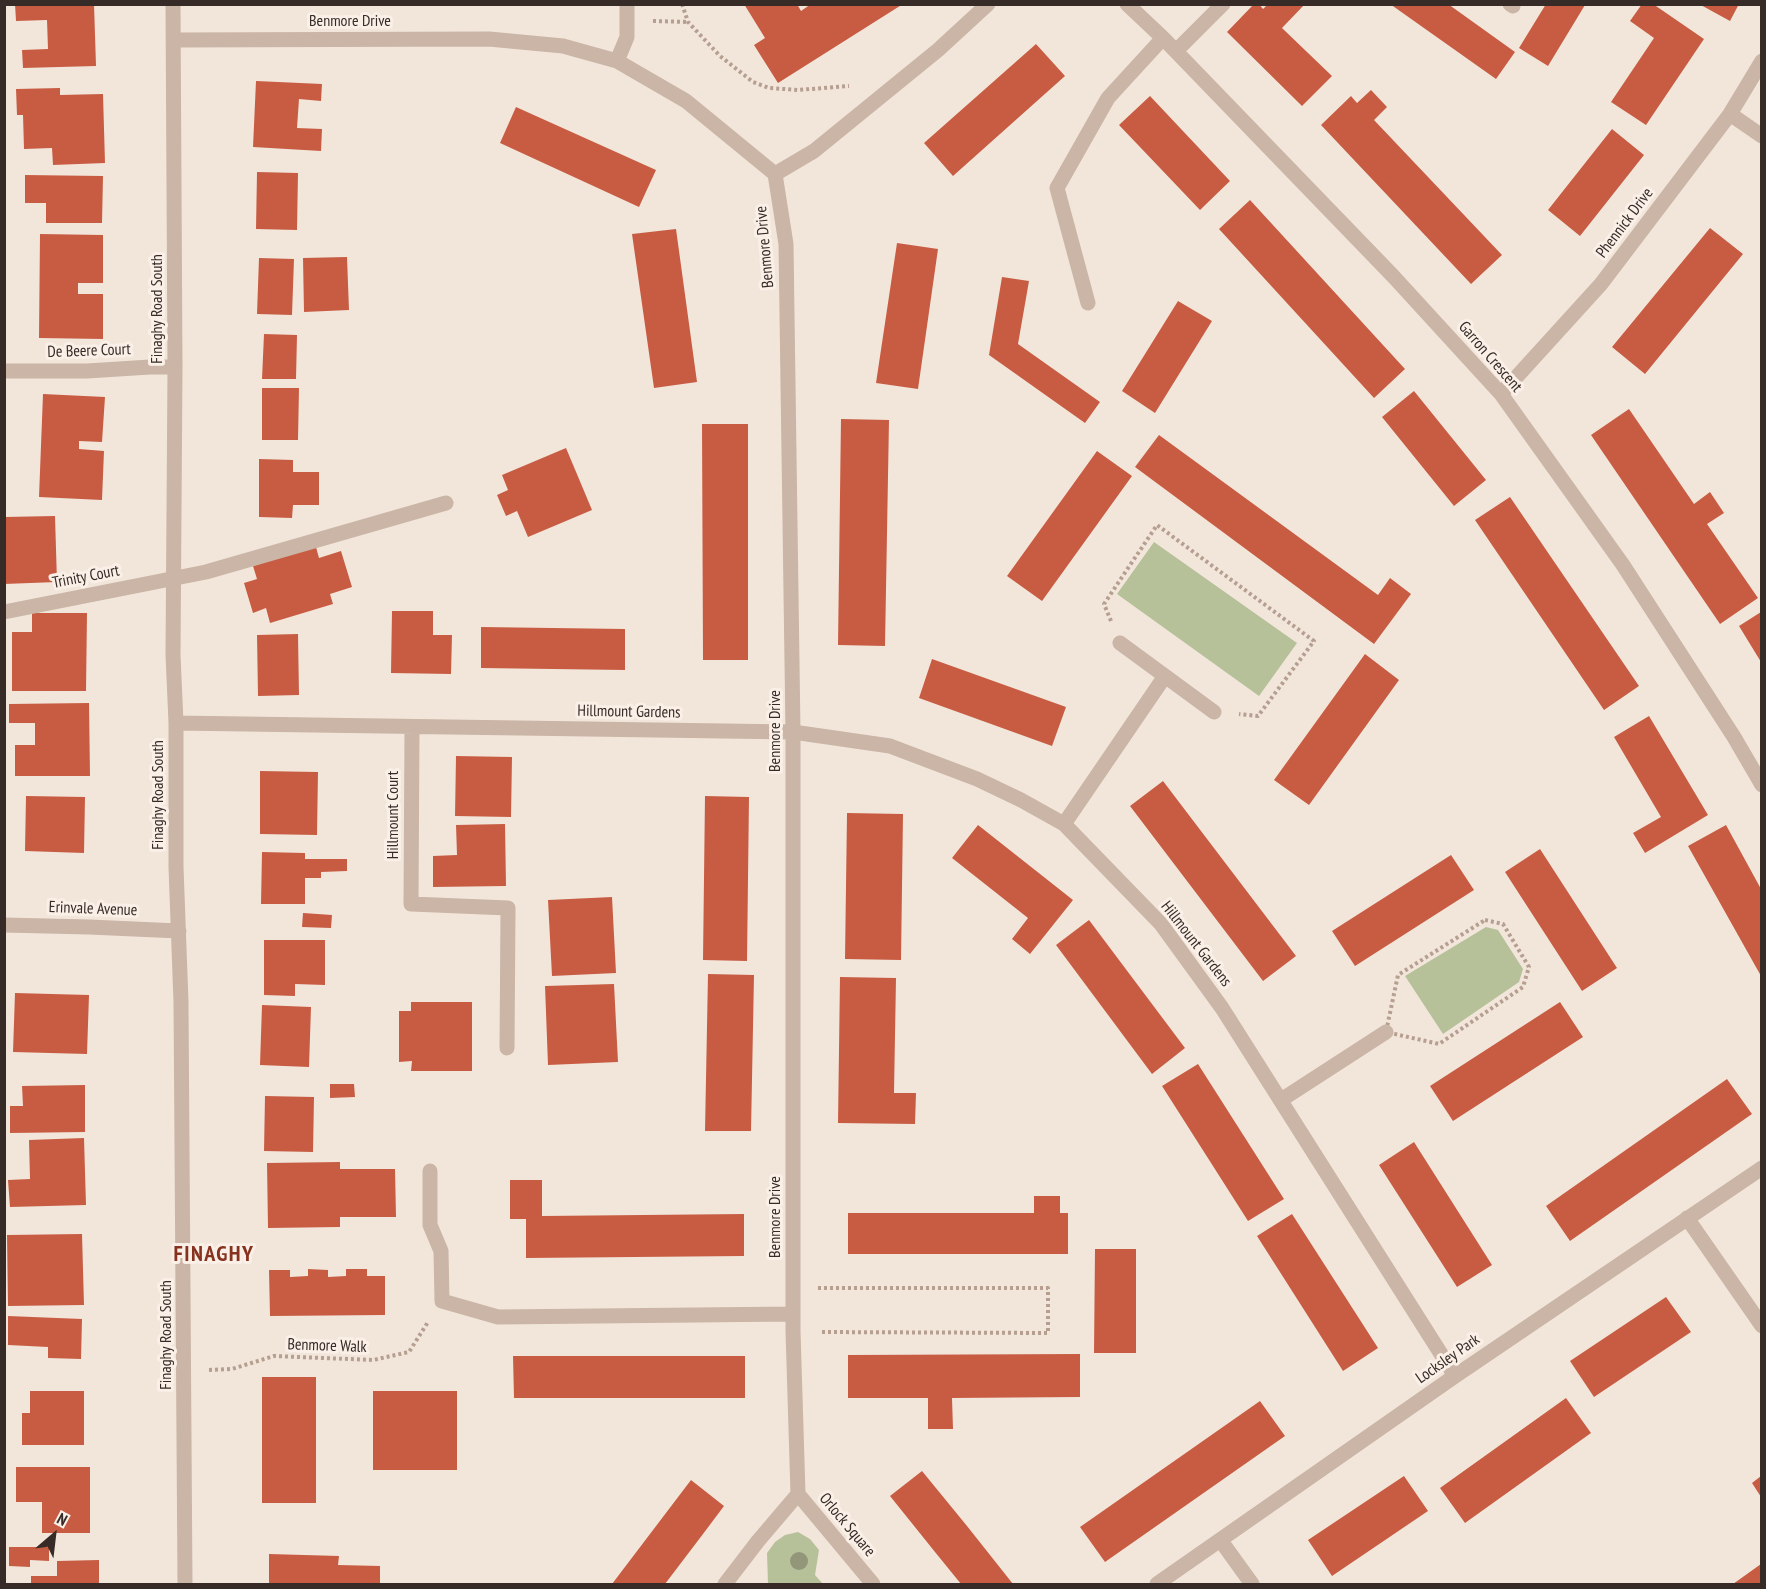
<!DOCTYPE html>
<style>
body{margin:0}
#map{position:relative;width:1766px;height:1589px;overflow:hidden;background:#f2e6db;font-family:"PT Sans Narrow",sans-serif}
canvas{display:block}
.frame{position:absolute;inset:0;border:6px solid #362b27;pointer-events:none}
.north{position:absolute;left:24px;top:1505px;width:60px;height:60px;-webkit-text-stroke:4px #faf0e7;paint-order:stroke;rotate:28deg;font-size:16px;font-weight:700;line-height:24px;text-align:center;color:#362b27}
.north::after{content:'';display:block;margin:auto;width:21px;height:27px;background:#362b27;clip-path:polygon(50% 0,100% 100%,50% 72%,0 100%)}
</style>
<div id="map">
<canvas width="1766" height="1589"></canvas>
<div class="frame"></div>
<div class="north">N</div>
</div>
<script>
const ctx = document.querySelector('canvas').getContext('2d');
ctx.lineJoin = 'round';
function fillPath(path, color) { ctx.fillStyle = color; ctx.fill(path, 'evenodd'); }
const poly = rows => new Path2D(rows.map(r => 'M' + r).join(''));
function stroke(path, color, width, dash) { ctx.strokeStyle = color; ctx.lineWidth = width; ctx.lineCap = dash ? 'butt' : 'round'; ctx.setLineDash(dash || []); ctx.stroke(path); }
function drawText(font, color, halo, rows, align = 'center') {
  ctx.font = font + ' "PT Sans Narrow",sans-serif'; ctx.lineWidth = 6; ctx.setLineDash([]); ctx.textBaseline = 'middle'; ctx.strokeStyle = halo; ctx.fillStyle = color; for (const [text, x, y, turn = 0] of rows) {
    ctx.save(); ctx.translate(x, y); ctx.rotate((+turn || 0) * Math.PI / 180); ctx.textAlign = isNaN(turn) ? turn : align; if (halo) ctx.strokeText(text, 0, 0); ctx.fillText(text, 0, 0); ctx.restore();
  }
}
fillPath(poly([
 [1154,542,1297,643,1259,696,1117,594],
 [1486,927,1498,930,1523,969,1519,982,1443,1034,1405,976],
 [798,1532,810,1539,819,1550,815,1575,823,1584,768,1584,767,1553,775,1542,785,1535]
]), '#b6c19a');
fillPath(poly([
 [15,4,94,4,96,66,23,68,22,50,48,49,47,20,16,21],
 [744,4,797,4,801,11,811,4,903,4,778,83,754,45,765,38],
 [1254,4,1259,4,1263,9,1268,4,1305,4,1282,28,1332,76,1302,106,1227,32],
 [1390,4,1448,4,1515,52,1496,79],
 [1546,4,1585,5,1548,66,1519,48],
 [1642,4,1653,4,1704,39,1646,125,1611,102,1654,38,1630,21],
 [1699,4,1739,4,1730,21],
 [1036,44,1065,76,953,176,924,143],
 [256,81,322,84,321,101,299,99,297,128,322,129,321,151,253,147],
 [60,88,60,95,103,94,105,163,53,165,52,148,24,149,23,115,17,115,16,89],
 [1371,90,1387,107,1374,120,1502,255,1471,284,1321,125,1351,96,1357,103],
 [1150,96,1230,181,1200,210,1119,125],
 [516,107,656,170,639,207,500,143],
 [1612,129,1644,155,1580,236,1548,210],
 [257,172,298,173,297,230,256,229],
 [25,175,103,176,102,223,46,223,46,203,25,203],
 [1250,200,1405,369,1374,398,1219,229],
 [1710,228,1743,254,1645,374,1612,347],
 [676,229,697,382,654,388,632,234],
 [40,234,103,235,103,283,78,283,78,294,103,294,103,339,39,338],
 [897,243,938,249,918,389,876,383],
 [347,257,349,310,304,312,303,258],
 [259,258,294,259,292,315,257,314],
 [1002,277,1029,281,1018,344,1100,402,1085,423,989,355],
 [1178,301,1212,321,1155,413,1122,391],
 [264,334,297,335,296,379,262,379],
 [262,388,299,388,298,440,262,440],
 [1414,391,1486,480,1454,506,1382,417],
 [43,394,105,397,102,442,79,441,79,449,104,451,102,500,39,497],
 [1629,409,1694,504,1710,492,1724,513,1707,524,1758,598,1720,624,1591,435],
 [841,419,889,420,885,646,838,645],
 [702,424,748,424,748,660,703,660],
 [1159,435,1378,595,1390,578,1411,594,1374,644,1135,467],
 [566,448,592,510,528,537,517,511,506,516,497,495,508,490,502,475],
 [1097,451,1132,476,1042,601,1007,576],
 [259,459,293,460,293,472,319,472,319,505,293,505,292,518,259,517],
 [1510,497,1639,686,1604,710,1475,520],
 [55,516,57,582,4,584,4,517],
 [316,547,319,558,341,551,352,587,330,594,333,604,270,623,266,608,253,613,244,583,257,579,253,566],
 [392,611,433,611,433,635,452,635,451,674,391,673],
 [1761,612,1761,662,1739,626],
 [32,613,87,613,86,691,12,691,12,632,32,632],
 [481,627,625,629,625,670,481,668],
 [298,634,299,695,258,696,257,635],
 [1365,654,1399,680,1309,805,1274,780],
 [932,659,1066,707,1052,746,919,698],
 [89,703,90,776,15,776,15,745,35,745,35,723,9,723,9,704],
 [1649,716,1708,815,1645,853,1633,833,1661,817,1614,737],
 [456,756,512,757,511,817,455,816],
 [260,771,318,772,317,835,260,834],
 [1163,781,1296,956,1263,981,1130,806],
 [26,796,85,797,84,853,25,851],
 [705,796,749,797,747,961,703,960],
 [847,813,903,814,901,960,845,959],
 [505,824,506,886,433,887,433,856,457,855,456,825],
 [978,825,1073,900,1030,954,1012,939,1028,918,952,858],
 [1726,825,1761,889,1761,976,1688,846],
 [1540,849,1617,968,1582,991,1505,872],
 [262,852,305,853,305,859,347,859,347,871,321,872,321,878,305,878,305,904,261,904],
 [1451,855,1474,890,1355,966,1332,931],
 [612,897,616,973,552,976,548,900],
 [303,913,332,915,331,928,302,927],
 [1089,920,1185,1048,1152,1074,1056,945],
 [264,940,325,940,325,985,295,984,295,996,264,995],
 [708,974,754,975,751,1131,705,1131],
 [840,977,896,978,894,1093,916,1093,915,1124,838,1123],
 [614,984,618,1062,548,1065,545,986],
 [15,993,89,995,87,1054,13,1052],
 [411,1002,472,1002,472,1071,411,1071,412,1061,399,1062,399,1011,411,1011],
 [1560,1002,1583,1037,1453,1121,1430,1086],
 [262,1005,311,1007,309,1067,260,1065],
 [1198,1064,1284,1199,1248,1221,1162,1086],
 [1727,1079,1752,1114,1570,1241,1546,1206],
 [330,1084,354,1084,355,1097,330,1098],
 [85,1085,85,1132,10,1133,10,1106,23,1106,22,1086],
 [265,1096,314,1097,313,1152,264,1151],
 [84,1138,86,1205,10,1207,8,1180,30,1179,29,1140],
 [1414,1142,1492,1265,1457,1287,1379,1165],
 [340,1162,340,1169,395,1169,396,1217,340,1217,340,1227,268,1228,267,1163],
 [510,1180,542,1180,542,1216,744,1214,744,1256,526,1258,526,1219,510,1219],
 [1034,1196,1060,1196,1060,1213,1068,1213,1068,1254,848,1254,848,1213,1034,1213],
 [1292,1214,1378,1348,1343,1371,1257,1236],
 [82,1234,84,1305,8,1306,7,1235],
 [1095,1249,1136,1249,1136,1353,1094,1353],
 [308,1269,328,1270,328,1277,346,1276,346,1269,367,1269,367,1276,385,1276,385,1315,270,1316,269,1270,290,1270,290,1277,308,1276],
 [1666,1297,1691,1332,1594,1397,1570,1361],
 [8,1316,82,1319,81,1359,48,1358,48,1347,8,1345],
 [1080,1354,1080,1397,952,1398,953,1429,928,1429,928,1398,848,1398,848,1355],
 [513,1356,745,1356,745,1398,514,1398],
 [262,1377,316,1377,316,1503,262,1503],
 [30,1391,84,1391,84,1445,22,1445,22,1413,30,1413],
 [373,1391,457,1391,457,1470,373,1470],
 [1566,1398,1591,1433,1465,1523,1440,1488],
 [1260,1401,1285,1436,1105,1562,1080,1527],
 [16,1467,90,1467,90,1533,42,1533,42,1502,16,1502],
 [922,1471,967,1526,1013,1584,961,1584,935,1552,890,1496],
 [1404,1476,1428,1511,1332,1576,1308,1540],
 [1761,1476,1761,1497,1752,1483],
 [691,1480,724,1506,703,1534,665,1584,612,1584],
 [9,1547,49,1547,49,1561,30,1560,30,1567,9,1566],
 [269,1554,339,1556,338,1565,380,1566,380,1584,269,1584],
 [99,1560,99,1584,31,1584,31,1576,57,1576,57,1561],
 [1761,1564,1761,1584,1733,1584]
]), '#c85c43');
stroke(poly([
 [682,4,688,22,720,56,753,82,769,88,798,90,849,86],
 [653,21,688,22],
 [1111,621,1104,604,1157,525,1314,641,1258,716,1239,714],
 [1485,920,1503,924,1529,967,1523,987,1439,1044,1386,1032,1398,975,1485,920],
 [818,1288,1048,1288,1048,1333,819,1332],
 [209,1370,232,1369,274,1356,373,1360,409,1352,428,1322]
]), '#b69f91', 4, [3, 3]);
stroke(poly([
 [173,4,175,367,173,655,176,723,176,867,181,1002,185,1584],
 [1127,4,1163,38,1393,276,1501,394,1623,565,1734,737,1762,785],
 [1510,4,1513,6],
 [173,40,489,39,563,46,617,61,686,101,775,174,786,244,793,732,793,1331,798,1494],
 [1176,51,1223,4],
 [617,61,627,37,627,4],
 [1730,114,1762,136],
 [775,174,814,151,938,50,988,4],
 [1088,303,1057,188,1108,98,1163,38],
 [4,371,87,371,150,367,175,367],
 [1501,394,1601,284,1730,114,1762,61],
 [4,612,206,572,446,503],
 [1120,643,1214,712],
 [176,723,793,732,890,746,977,779,1021,800,1064,824,1161,924,1222,1008,1455,1376],
 [412,727,411,904,508,908,507,1048],
 [1064,824,1165,676],
 [4,925,89,927,179,931],
 [1281,1100,1386,1032],
 [430,1171,430,1225,441,1251,442,1301,498,1317,793,1314],
 [1687,1218,1762,1326],
 [1221,1541,1252,1584],
 [725,1584,758,1541,798,1494,873,1584],
 [1157,1584,1455,1376,1762,1168]
]), '#cab5a6', 15);
ctx.fillStyle = '#94967a';
for (const [x, y] of [
 [799,1561]
]) { ctx.beginPath(); ctx.arc(x, y, 9, 0, 2 * Math.PI); ctx.fill(); }
drawText('16px', '#362b27', '#faf0e7', [
 ["Benmore Drive",350,21],
 ["Phennick Drive",1625,223,-53],
 ["Benmore Drive",765,247,-95],
 ["Finaghy Road South",157,309,-90],
 ["De Beere Court",89,351,-2],
 ["Garron Crescent",1490,357,49],
 ["Trinity Court",86,577,-11],
 ["Hillmount Gardens",629,712,1],
 ["Benmore Drive",775,731,-90],
 ["Finaghy Road South",158,795,-90],
 ["Hillmount Court",393,815,-90],
 ["Erinvale Avenue",93,909,2],
 ["Hillmount Gardens",1196,944,52],
 ["Benmore Drive",775,1217,-90],
 ["Finaghy Road South",166,1335,-90],
 ["Benmore Walk",327,1346,2],
 ["Locksley Park",1448,1359,-35],
 ["Orlock Square",847,1525,50]
]);
ctx.letterSpacing = '1.5px';
drawText('bold 22px', '#86321f', '#faf0e7', [
 ["FINAGHY",214,1255]
]);
ctx.letterSpacing = '0px';
</script>
